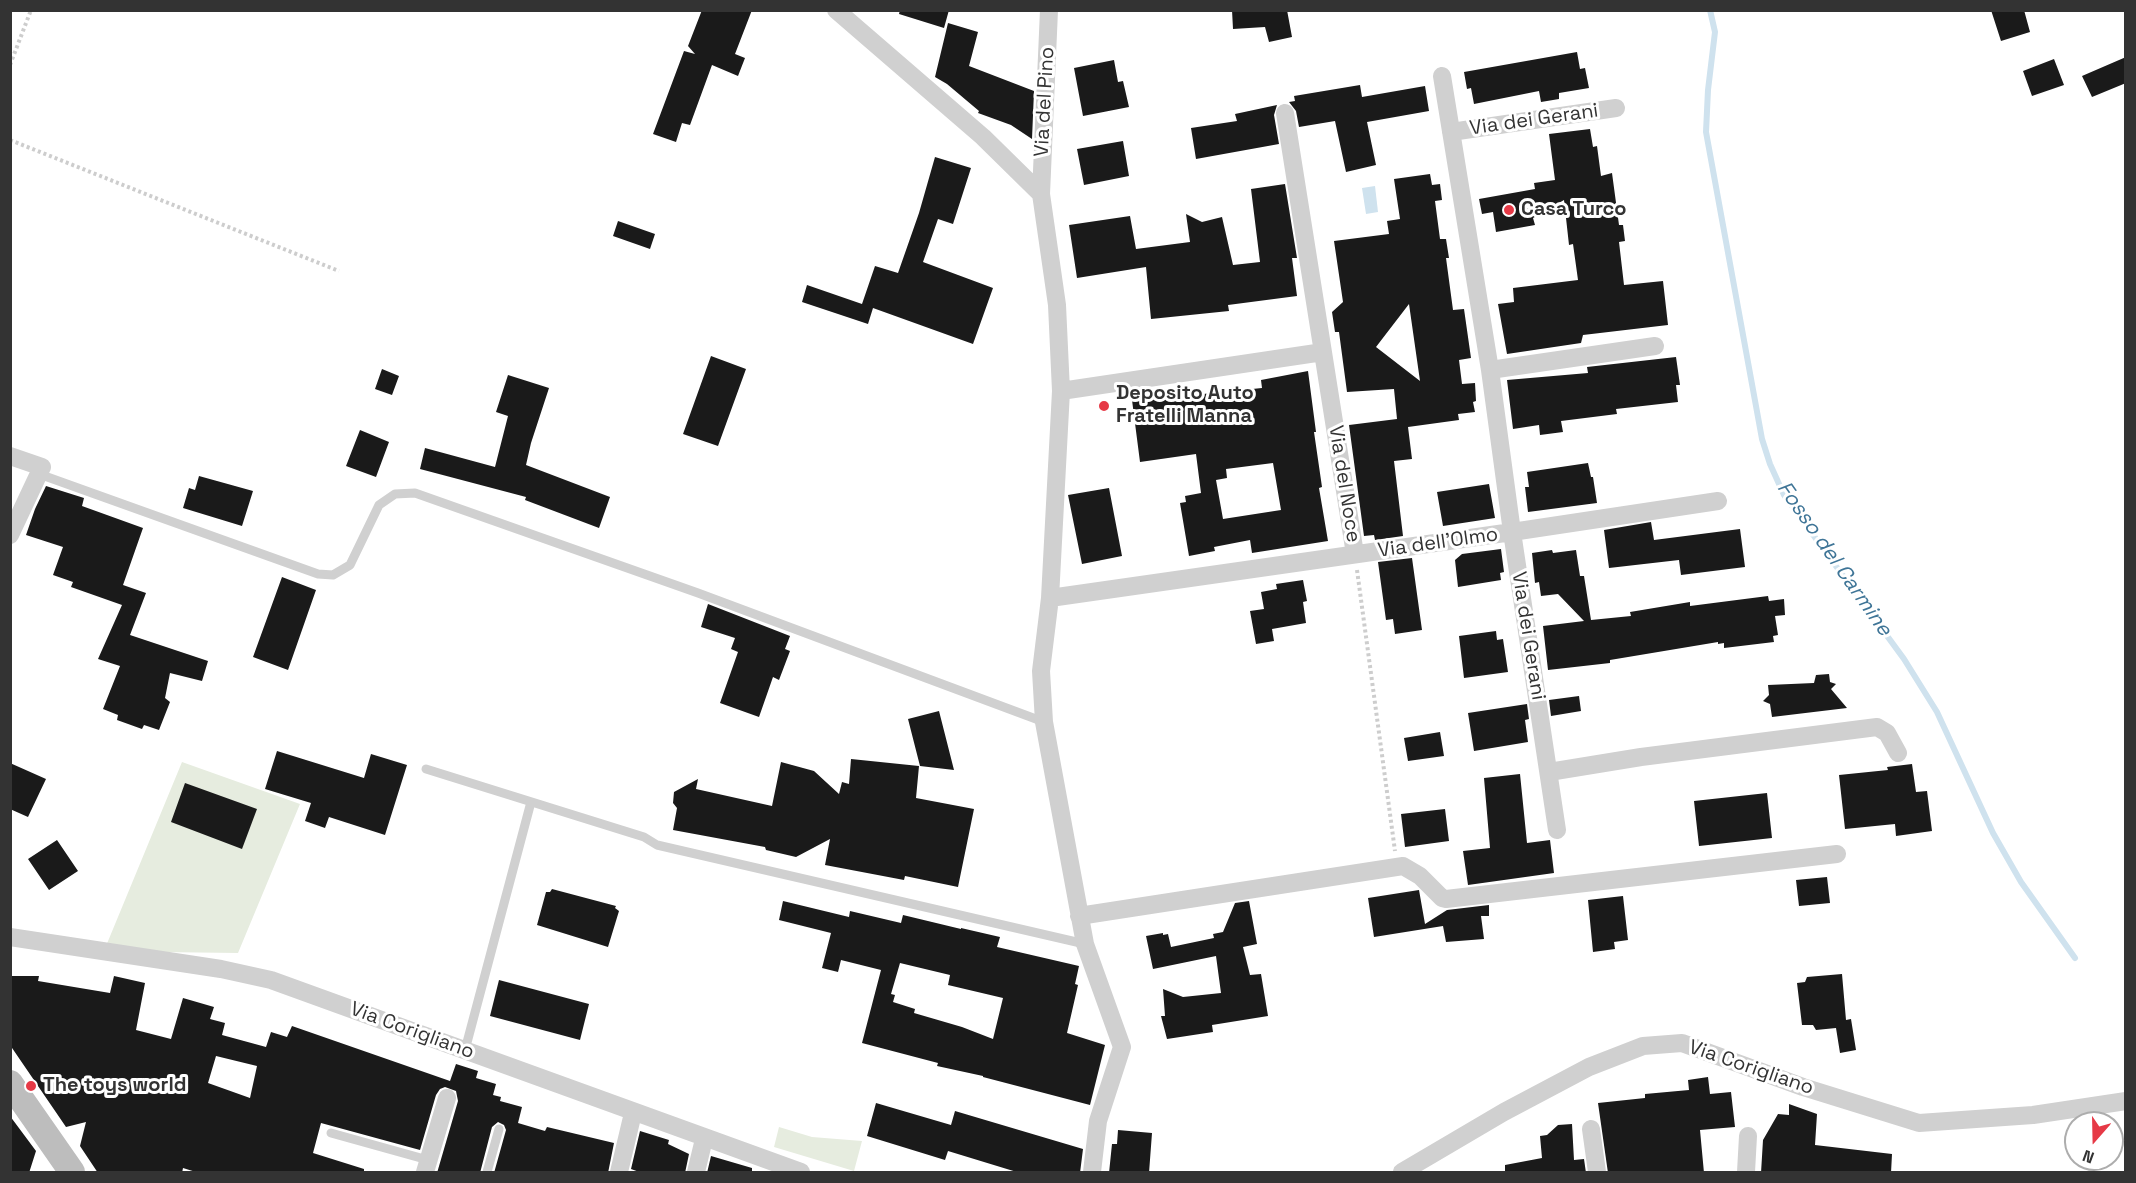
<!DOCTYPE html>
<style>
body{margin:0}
#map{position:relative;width:2136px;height:1183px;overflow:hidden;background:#fff;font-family:"Space Grotesk",sans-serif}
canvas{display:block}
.frame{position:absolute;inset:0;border:12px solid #333;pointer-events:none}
.north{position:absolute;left:2064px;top:1111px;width:60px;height:60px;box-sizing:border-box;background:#fff;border:2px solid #adadad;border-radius:50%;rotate:200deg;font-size:16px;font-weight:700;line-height:24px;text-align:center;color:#333}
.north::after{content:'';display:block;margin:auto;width:21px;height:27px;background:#e63946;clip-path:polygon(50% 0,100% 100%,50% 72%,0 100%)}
</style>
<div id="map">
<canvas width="2136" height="1183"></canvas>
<div class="frame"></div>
<div class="north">N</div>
</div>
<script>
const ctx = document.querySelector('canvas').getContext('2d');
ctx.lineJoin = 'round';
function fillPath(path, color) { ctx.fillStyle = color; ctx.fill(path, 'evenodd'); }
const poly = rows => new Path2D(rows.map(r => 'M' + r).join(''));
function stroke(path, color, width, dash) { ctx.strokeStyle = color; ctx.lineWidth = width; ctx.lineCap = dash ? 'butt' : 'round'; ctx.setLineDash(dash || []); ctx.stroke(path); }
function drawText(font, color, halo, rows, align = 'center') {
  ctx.font = font + ' "Space Grotesk",sans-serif'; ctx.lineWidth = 6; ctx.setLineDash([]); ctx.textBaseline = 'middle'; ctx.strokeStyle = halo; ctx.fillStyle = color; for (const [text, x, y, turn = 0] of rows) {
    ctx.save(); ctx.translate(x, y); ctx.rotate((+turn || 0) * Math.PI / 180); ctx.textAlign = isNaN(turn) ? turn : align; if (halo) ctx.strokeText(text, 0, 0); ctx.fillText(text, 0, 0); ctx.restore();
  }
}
fillPath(poly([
 [182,762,300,804,238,953,159,952,106,946],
 [779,1127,812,1137,862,1141,854,1171,774,1147]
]), '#e6ecdf');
fillPath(poly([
 [1375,186,1378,212,1366,214,1362,188]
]), '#cfe2ee');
stroke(poly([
 [1710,10,1715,32,1708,90,1706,132,1762,439,1770,464,1784,495,1904,659,1937,712,1993,833,2021,882,2075,958]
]), '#cfe2ee', 6);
fillPath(poly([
 [702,10,752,10,735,54,745,58,738,76,712,65,690,125,682,123,676,142,653,134,684,51,695,54,688,46],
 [900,10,949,10,944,28,899,14],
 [1232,10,1287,10,1292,37,1269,42,1265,27,1233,29],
 [1991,10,2024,10,2030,32,2001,41],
 [948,23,978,32,969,66,1034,91,1032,139,1011,125,978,113,979,111,947,84,935,77],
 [1577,52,1580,69,1585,68,1589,88,1559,93,1559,99,1541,102,1539,91,1474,104,1471,88,1467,89,1464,72],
 [2126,57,2126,83,2092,97,2082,76],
 [2054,59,2064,85,2032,96,2023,71],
 [1114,60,1118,82,1123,81,1129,107,1083,116,1074,68],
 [1360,85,1362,97,1425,86,1429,111,1367,122,1376,165,1346,172,1335,121,1299,127,1296,111,1289,102,1295,101,1294,96],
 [1277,105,1274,115,1279,144,1196,159,1191,128,1237,121,1235,114],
 [1590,129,1593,147,1597,146,1601,176,1612,173,1619,225,1623,225,1625,241,1619,242,1624,285,1663,281,1668,325,1583,335,1581,343,1507,354,1498,304,1514,302,1513,288,1578,280,1573,244,1569,245,1564,200,1533,218,1535,225,1496,232,1493,212,1482,214,1479,199,1535,189,1534,183,1555,180,1549,134],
 [1123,141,1129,176,1084,185,1077,149],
 [935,157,971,168,953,224,938,219,923,262,993,288,973,344,873,308,868,324,802,302,807,285,862,304,875,266,898,273,919,213],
 [1430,174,1432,185,1440,184,1442,200,1435,201,1440,239,1446,239,1449,258,1446,258,1453,310,1464,309,1471,358,1459,360,1462,384,1475,383,1476,401,1473,402,1475,412,1458,414,1459,420,1408,427,1412,459,1394,461,1403,536,1375,540,1374,535,1364,536,1349,425,1397,419,1394,389,1347,392,1339,332,1335,332,1332,312,1343,302,1334,241,1389,234,1387,221,1400,219,1394,179],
 [1409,304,1420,381,1376,347],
 [1285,184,1297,258,1292,258,1297,296,1228,305,1229,311,1151,319,1146,267,1077,278,1069,225,1130,216,1136,249,1190,242,1186,214,1202,222,1222,217,1233,265,1260,262,1251,189],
 [618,221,655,234,650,249,613,236],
 [711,356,746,369,718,446,683,434],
 [1676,357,1680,385,1676,385,1678,402,1616,409,1617,414,1561,421,1563,432,1540,435,1539,425,1513,429,1507,380,1588,373,1587,367],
 [382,369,399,376,392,395,375,389],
 [1308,371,1316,432,1314,432,1322,487,1319,488,1328,541,1252,553,1250,540,1214,547,1215,551,1189,556,1180,503,1186,502,1185,496,1201,493,1196,454,1140,462,1132,400,1172,395,1173,397,1262,388,1261,380],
 [1273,463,1281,510,1223,519,1216,480,1227,478,1226,469],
 [508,375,549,388,531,443,526,465,610,497,599,528,525,500,526,497,420,469,425,448,495,467,508,416,496,412],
 [360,430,389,442,376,477,346,466],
 [1588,463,1591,477,1593,477,1597,503,1528,512,1525,487,1529,487,1527,472],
 [199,476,253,491,242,526,183,508,189,488,195,490],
 [1489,484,1495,518,1443,526,1437,492],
 [46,486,84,498,82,506,143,528,123,585,146,593,130,635,208,661,202,681,170,673,165,698,170,702,159,730,144,725,142,729,117,720,118,715,103,709,120,666,98,659,122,605,71,587,73,582,53,575,63,547,26,535,35,509],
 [1109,488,1122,556,1082,564,1068,495],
 [1651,522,1654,540,1740,529,1745,567,1681,575,1679,560,1609,568,1604,530],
 [1501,549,1504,572,1500,573,1501,580,1458,587,1455,560,1462,554],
 [1552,550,1553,553,1576,550,1580,576,1584,576,1591,620,1631,616,1630,612,1690,602,1690,606,1768,596,1769,601,1784,599,1785,615,1775,616,1778,635,1773,636,1774,642,1724,648,1724,643,1718,644,1718,642,1610,660,1610,663,1548,670,1543,626,1584,621,1558,594,1541,596,1539,582,1535,583,1532,553],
 [1412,558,1422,630,1395,634,1393,619,1386,620,1378,562],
 [282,577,316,590,288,670,253,657],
 [1303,580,1307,601,1303,602,1306,623,1272,629,1274,641,1256,644,1250,611,1264,609,1261,592,1277,589,1276,584],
 [708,604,790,636,785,649,790,651,779,680,773,677,759,717,720,703,738,652,731,649,735,638,701,627],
 [1496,631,1497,640,1503,639,1508,672,1464,678,1459,636],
 [1829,674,1830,682,1836,684,1831,689,1847,708,1772,717,1770,704,1763,701,1769,695,1768,685,1814,683,1816,675],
 [1579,696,1581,711,1551,716,1549,700],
 [1527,704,1529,719,1525,720,1528,742,1474,751,1468,713],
 [939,711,954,770,920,766,908,719],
 [1440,732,1444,756,1408,761,1404,738],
 [277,751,364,778,371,754,407,765,385,835,329,817,325,828,305,821,311,803,265,789],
 [851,759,919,766,916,798,974,809,958,887,905,876,904,880,825,865,830,839,796,857,766,850,765,847,673,830,677,808,673,803,674,792,698,779,696,789,772,806,781,762,814,771,839,794,842,782,849,784],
 [10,763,46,779,28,817,10,809],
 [1912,764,1916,792,1927,791,1932,831,1896,836,1895,824,1845,829,1839,775,1888,770,1887,767],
 [1520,774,1527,843,1550,840,1554,873,1468,885,1463,851,1490,848,1484,778],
 [185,783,257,809,242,849,171,822],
 [1767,793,1772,838,1699,846,1694,801],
 [1445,809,1449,841,1405,847,1401,814],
 [57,840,78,871,49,890,28,859],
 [1827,877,1830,903,1799,906,1796,880],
 [552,889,616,906,615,908,619,911,608,947,537,925,546,892,550,892],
 [1419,890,1425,924,1447,910,1489,905,1489,916,1481,916,1484,939,1446,942,1443,926,1374,937,1368,898],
 [1623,896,1628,940,1614,942,1615,949,1593,952,1588,900],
 [783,901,849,917,850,911,901,923,903,915,961,929,961,928,1000,937,997,947,1079,966,1075,984,1078,985,1067,1033,1105,1045,1090,1105,983,1077,983,1076,937,1066,938,1063,862,1043,881,970,841,960,838,972,822,968,831,933,779,920],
 [900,963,950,975,948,985,1003,998,993,1039,962,1027,914,1013,915,1009,893,1002,895,995,891,994],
 [1249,901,1257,944,1243,947,1250,975,1261,974,1268,1016,1212,1025,1213,1032,1167,1039,1161,1016,1165,1016,1163,989,1183,997,1221,993,1216,956,1153,969,1146,936,1163,933,1163,935,1168,934,1171,947,1214,938,1213,934,1223,932,1235,903],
 [1842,974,1846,1020,1851,1019,1856,1050,1840,1053,1836,1028,1816,1030,1813,1025,1802,1025,1797,983,1805,982,1807,977],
 [10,976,39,976,38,981,110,993,114,976,145,983,136,1030,171,1039,183,998,214,1007,210,1019,225,1023,222,1035,266,1047,271,1032,287,1037,292,1026,450,1081,456,1064,478,1071,476,1078,496,1084,493,1095,501,1097,500,1101,522,1107,518,1123,545,1131,547,1127,614,1143,608,1173,494,1173,506,1130,504,1125,498,1122,492,1127,480,1173,437,1173,458,1101,456,1091,445,1087,440,1089,436,1095,420,1150,321,1123,313,1153,364,1169,364,1173,199,1173,183,1168,182,1173,98,1173,80,1146,86,1122,66,1127,10,1045],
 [216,1056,257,1066,250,1098,208,1083],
 [499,980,589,1004,580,1040,490,1016],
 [1708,1077,1710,1094,1731,1092,1735,1127,1700,1130,1704,1173,1608,1173,1598,1103,1645,1098,1645,1094,1689,1090,1688,1080],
 [876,1103,951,1125,955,1111,1083,1149,1080,1173,1020,1173,948,1151,945,1160,867,1136],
 [1789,1104,1817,1114,1815,1145,1892,1154,1891,1173,1761,1173,1763,1140,1778,1114,1789,1115],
 [10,1116,36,1151,29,1173,10,1173],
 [1572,1124,1574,1160,1584,1159,1586,1173,1505,1173,1505,1165,1542,1158,1540,1136,1547,1135,1558,1125],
 [1118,1130,1152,1133,1149,1173,1109,1173,1112,1144,1117,1144],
 [640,1131,669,1140,668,1144,689,1154,685,1173,642,1173,631,1169],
 [711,1156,752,1168,752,1173,707,1173]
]), '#1a1a1a');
stroke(poly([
 [10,65,31,10],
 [10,140,339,271],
 [1357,570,1395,851]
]), '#cdcdcd', 4, [3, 3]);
stroke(poly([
 [39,474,318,574,333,575,350,565,379,505,395,494,415,493,698,593,1044,722],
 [426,769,644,837,657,845,1085,944],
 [465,1050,531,802],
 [331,1133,428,1160],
 [487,1172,499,1129]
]), '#d0d0d0', 9);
stroke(poly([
 [836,10,983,137,1041,194,1057,305,1061,391,1050,598,1041,671,1044,722,1085,944,1122,1047,1098,1121,1092,1172],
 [1442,76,1490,370,1512,532,1557,830],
 [1285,113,1355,554],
 [1451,132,1616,108],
 [1041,194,1049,10],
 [1490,370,1655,346],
 [1061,391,1323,352],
 [10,456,42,467,10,535],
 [1050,598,1512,532,1718,501],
 [1549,772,1641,757,1877,727,1887,733,1898,753],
 [1079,916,1403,866,1420,876,1442,898,1446,899,1837,854],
 [10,937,221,969,271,980,801,1172],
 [1591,1129,1597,1172],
 [425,1172,447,1098],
 [619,1172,633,1113],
 [696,1172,704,1139],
 [1402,1172,1504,1112,1589,1067,1643,1046,1682,1043,1803,1087,1919,1123,2033,1115,2126,1101],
 [1746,1172,1748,1136]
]), '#d0d0d0', 18);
stroke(poly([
 [10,1083,72,1172]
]), '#bdbdbd', 26);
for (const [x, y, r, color] of [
 [1509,210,6,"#e63946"],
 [1104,406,6,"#e63946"],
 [31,1086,6,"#e63946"]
]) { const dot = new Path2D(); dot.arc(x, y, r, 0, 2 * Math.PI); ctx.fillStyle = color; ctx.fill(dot); stroke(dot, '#fff', 2); }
drawText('20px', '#333', '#fff', [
 ["Via del Pino",1045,102,-87],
 ["Via dei Gerani",1534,120,-8],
 ["Via del Noce",1344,484,81],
 ["Via dell'Olmo",1438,543,-8],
 ["Via dei Gerani",1528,636,81],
 ["Via Corigliano",412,1031,20],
 ["Via Corigliano",1751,1068,19]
]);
drawText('bold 20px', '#333', '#fff', [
 ["Casa Turco",1521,210],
 ["Deposito Auto",1116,394],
 ["Fratelli Manna",1116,417],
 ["The toys world",43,1086]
], 'left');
drawText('italic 21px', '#3f7597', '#fff', [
 ["Fosso del Carmine",1834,559,55]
]);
</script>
